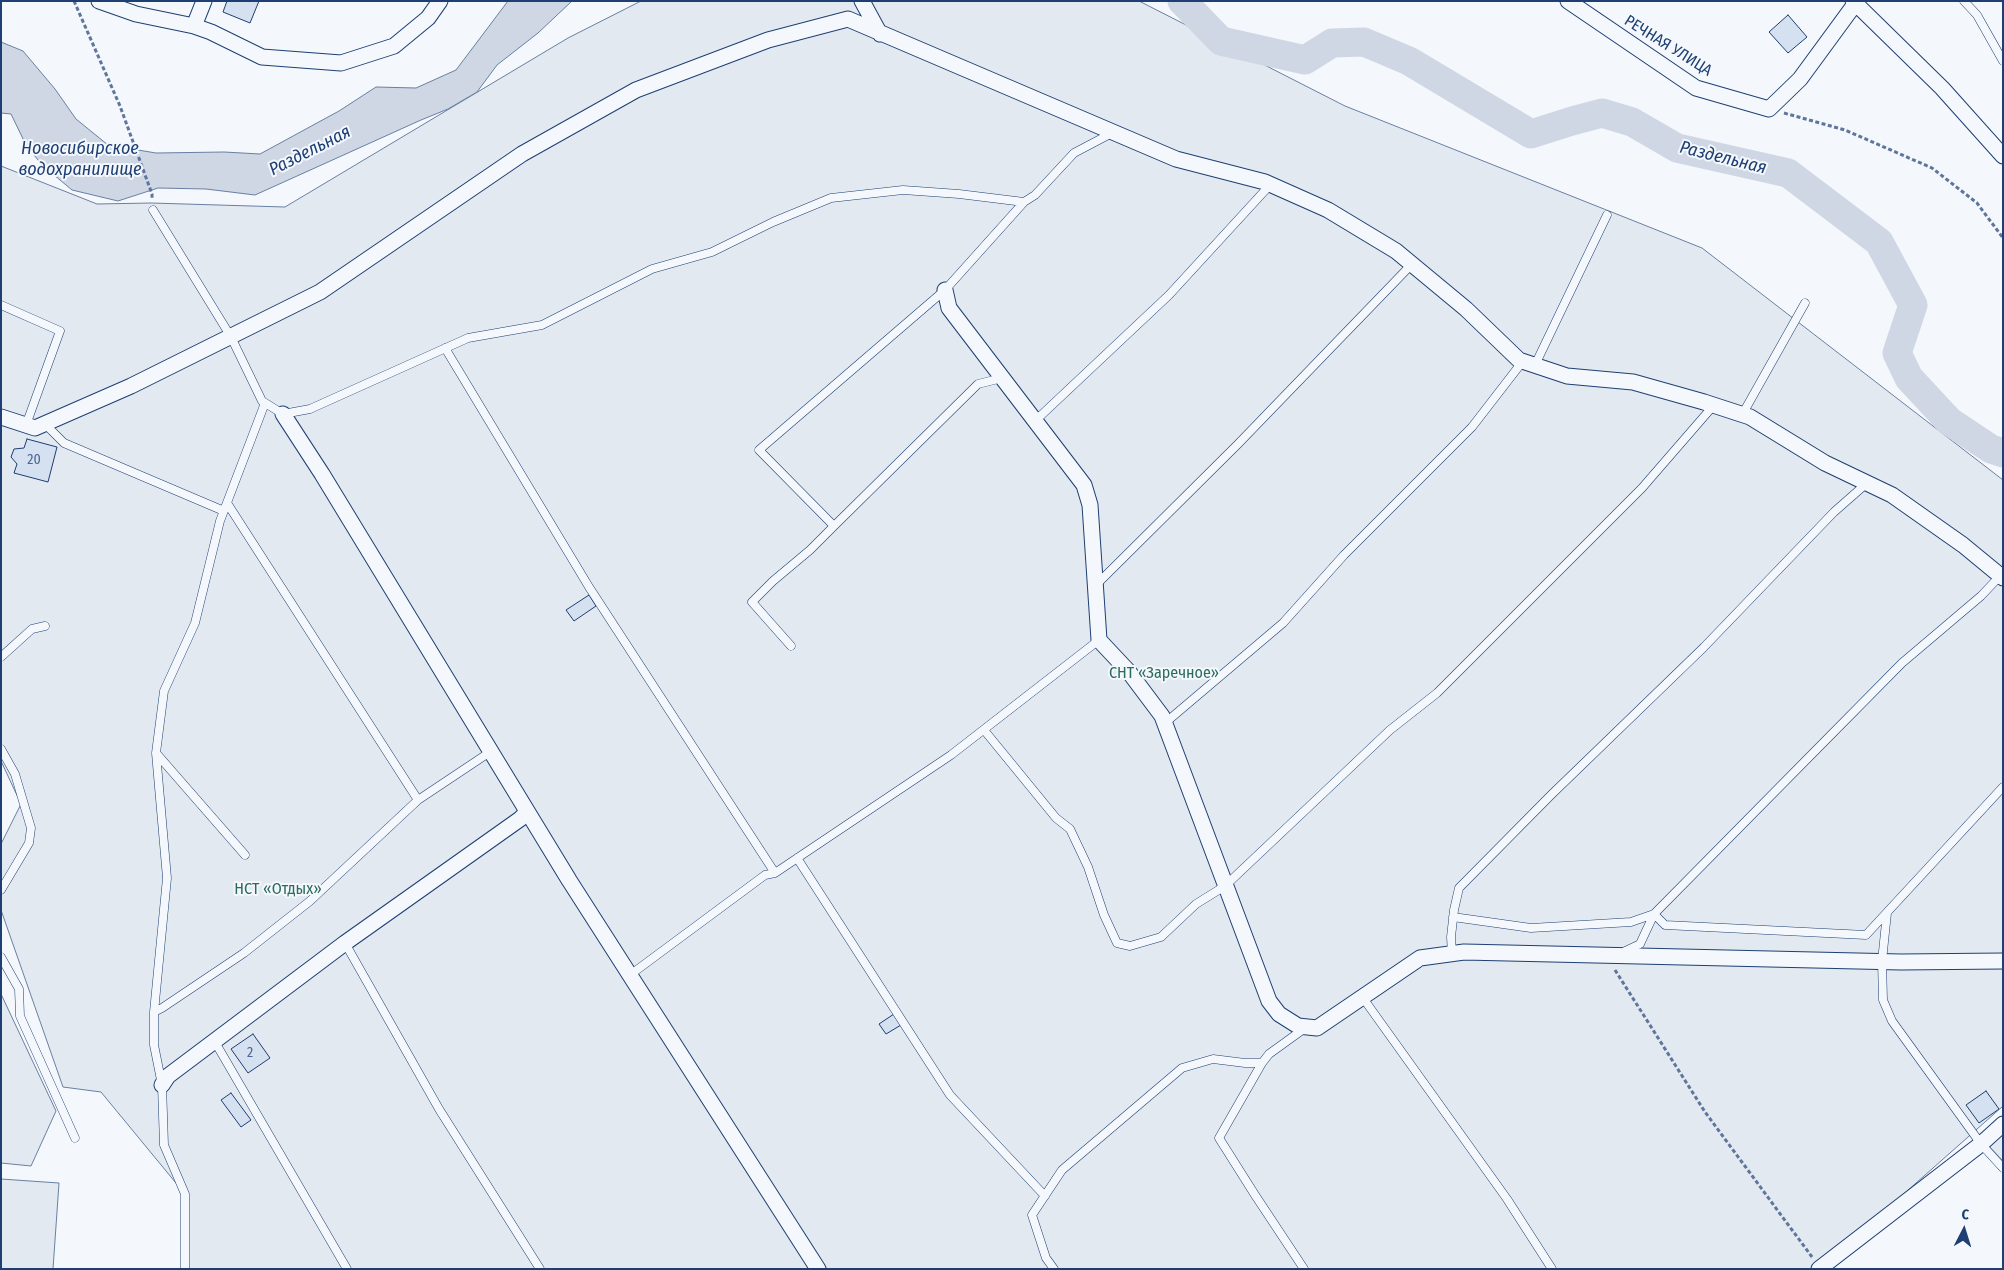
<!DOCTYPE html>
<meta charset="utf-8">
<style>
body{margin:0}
#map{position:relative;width:2004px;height:1270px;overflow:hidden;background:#f4f7fb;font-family:"Fira Sans Condensed",sans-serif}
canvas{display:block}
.frame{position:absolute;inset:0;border:2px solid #1d3f73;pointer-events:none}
.north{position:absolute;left:1939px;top:1205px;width:50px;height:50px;-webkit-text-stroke:4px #f4f7fb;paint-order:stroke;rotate:5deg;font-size:14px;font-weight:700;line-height:20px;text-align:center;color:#1d3f73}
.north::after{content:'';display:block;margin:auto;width:18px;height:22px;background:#1d3f73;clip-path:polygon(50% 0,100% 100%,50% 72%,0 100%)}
</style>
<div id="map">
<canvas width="2004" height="1270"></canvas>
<div class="frame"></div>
<div class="north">С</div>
</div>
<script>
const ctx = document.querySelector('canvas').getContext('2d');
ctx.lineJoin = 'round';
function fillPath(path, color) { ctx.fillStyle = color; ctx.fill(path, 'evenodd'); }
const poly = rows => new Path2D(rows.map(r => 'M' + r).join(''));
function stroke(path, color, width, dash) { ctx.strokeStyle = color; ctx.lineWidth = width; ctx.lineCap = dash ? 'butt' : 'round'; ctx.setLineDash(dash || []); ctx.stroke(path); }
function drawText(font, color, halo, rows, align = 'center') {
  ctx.font = font + ' "Fira Sans Condensed",sans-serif'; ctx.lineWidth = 4; ctx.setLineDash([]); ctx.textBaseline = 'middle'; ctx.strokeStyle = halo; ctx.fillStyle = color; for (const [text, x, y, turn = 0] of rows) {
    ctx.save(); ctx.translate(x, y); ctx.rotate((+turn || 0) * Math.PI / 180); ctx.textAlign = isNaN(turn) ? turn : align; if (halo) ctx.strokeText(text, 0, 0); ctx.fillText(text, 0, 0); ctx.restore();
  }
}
const green = poly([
 [641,1,1139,1,1345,106,1702,248,2003,480,2003,1106,1819,1269,185,1269,185,1194,101,1092,63,1087,1,910,1,844,21,804,1,761,1,166,97,204,151,203,285,207,568,38,641,1],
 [1,994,56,1111,31,1166,1,1163,1,994],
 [2003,1131,2003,1161,1987,1144,2003,1131],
 [1,1179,59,1183,53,1269,1,1269,1,1179]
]);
fillPath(green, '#e3e9f0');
stroke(green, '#687fa3', 1);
const water = poly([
 [508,1,572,1,538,33,497,65,477,92,448,109,421,120,255,195,206,189,158,188,118,201,72,190,42,165,26,145,11,114,1,113,1,42,23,51,55,89,76,119,108,145,156,153,224,152,260,154,339,111,376,87,416,88,456,70,508,1]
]);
fillPath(water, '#cfd7e4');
stroke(water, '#687fa3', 1);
stroke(poly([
 [1182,1,1221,41,1305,60,1332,43,1364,42,1409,61,1531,134,1572,121,1602,113,1632,122,1677,148,1788,173,1879,242,1913,305,1897,353,1909,378,1949,421,1991,449,2003,453]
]), '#cfd7e4', 29);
const building = poly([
 [227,1,259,1,250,23,223,12,227,1],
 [1788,15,1807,37,1788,53,1769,32,1788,15],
 [27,439,57,447,48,482,14,473,17,464,11,457,14,449,24,448,27,439],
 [589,595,596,606,574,621,566,610,589,595],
 [894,1014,901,1025,886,1034,879,1024,894,1014],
 [253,1034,270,1058,248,1073,231,1049,253,1034],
 [1986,1091,1999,1109,1979,1123,1966,1105,1986,1091],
 [231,1093,251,1120,241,1127,221,1100,231,1093]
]);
fillPath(building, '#d5e0f0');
stroke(building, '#1d3f73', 1);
const service = poly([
 [1964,1,1977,15,2003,61],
 [1024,202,1035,195,1074,153,1112,133],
 [153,210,231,337,262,401,283,414,310,409,468,338,542,325,652,269,712,252,773,222,831,198,903,190,959,194,1024,202,945,290,759,450,834,526,978,384,1002,378],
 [1,305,60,331,26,425],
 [445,348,589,587,775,873],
 [1535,365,1607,215],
 [1742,415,1805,303],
 [1035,421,1169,295,1270,185],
 [45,424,64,443,224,511],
 [227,503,418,800],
 [2000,576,1981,596,1902,663,1654,914,1665,925,1866,935,2003,787],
 [1096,585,1238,444,1412,264],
 [791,646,752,602,773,581,810,550,834,526],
 [1,657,32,629,45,626],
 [1165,723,1283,623,1344,555,1472,427,1523,361],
 [984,730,1056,818,1070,829,1088,867,1104,915,1117,943,1130,946,1161,937,1196,904,1225,886,1390,730,1437,693,1642,488,1714,405],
 [1,749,15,774,31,828,29,843,1,890],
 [156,753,245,855],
 [797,858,950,1095,1045,1196],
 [1887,913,1882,961,1883,1000,1892,1021,1981,1144,2003,1168],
 [1453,917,1531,928,1631,922,1654,914],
 [345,943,439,1109,540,1269],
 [1623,952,1640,944,1654,914],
 [1452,953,1451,937,1454,910,1459,888,1551,795,1704,647,1834,512,1867,483],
 [1,957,19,989,20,1016,75,1138],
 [630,975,765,875,775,873,951,755,1099,640],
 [1363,998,1507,1199,1552,1269],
 [154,1012,162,1008,244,953,310,901,418,800,490,752],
 [215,1042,347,1269],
 [1262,1063,1269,1054,1305,1028],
 [185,1269,185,1194,164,1145,162,1085,154,1045,154,1012,167,878,156,753,164,691,195,623,220,521,265,403],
 [1054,1269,1046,1258,1032,1215,1062,1170,1182,1068,1213,1059,1245,1063,1262,1063,1219,1138,1255,1195,1304,1269]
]);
const minor = poly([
 [99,1,136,14,194,26],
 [204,1,194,26,211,32,262,57,341,63,394,46,428,18,440,1],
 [862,1,880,34],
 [1568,1,1696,88,1769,109,1800,79,1855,4],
 [1853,1,1942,88,2003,156],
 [945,290,949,308,1084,485,1090,505,1099,640,1129,672,1162,716,1269,1001,1279,1014,1298,1026,1317,1028,1420,958,1464,952,1901,962,2003,961],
 [283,414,322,474,569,880,818,1269],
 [1,417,35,428,131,386,320,292,522,154,636,90,768,40,848,19,1176,159,1265,182,1328,210,1396,251,1466,309,1519,360,1567,376,1633,382,1704,402,1750,417,1825,463,1892,495,1963,545,2003,578],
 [162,1085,168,1076,345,943,520,819,527,812],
 [1819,1269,1981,1144,2003,1124]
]);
stroke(service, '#1d3f73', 9);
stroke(minor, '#1d3f73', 17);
stroke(poly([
 [74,1,120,106,152,194,152,199],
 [1784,113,1845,130,1932,168,1977,203,2003,238],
 [1615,970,1705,1112,1812,1257]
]), '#5e769c', 3, [4, 2.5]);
stroke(service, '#f4f7fb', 8);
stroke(minor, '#f4f7fb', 15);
drawText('14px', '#4b6792', null, [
 ["20",34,460],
 ["2",250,1053]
]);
drawText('16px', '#1d3f73', '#f4f7fb', [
 ["РЕЧНАЯ УЛИЦА",1668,46,32]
]);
drawText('16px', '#2c6c60', '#f4f7fb', [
 ["СНТ «Заречное»",1164,674],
 ["НСТ «Отдых»",278,890]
]);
drawText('italic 18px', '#1d3f73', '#f4f7fb', [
 ["Новосибирское",80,149],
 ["водохранилище",80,170],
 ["Раздельная",310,151,-27],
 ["Раздельная",1723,158,14]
]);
</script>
